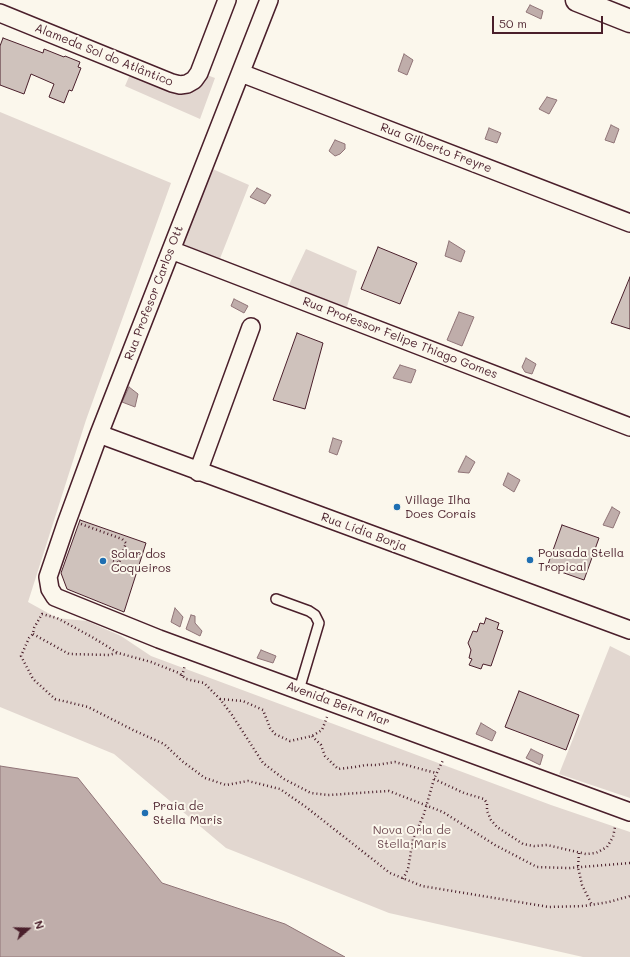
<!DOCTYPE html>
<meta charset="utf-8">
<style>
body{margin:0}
#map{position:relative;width:630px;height:957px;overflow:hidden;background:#fbf7ec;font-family:Mali,sans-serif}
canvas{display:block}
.north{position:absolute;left:8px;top:909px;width:40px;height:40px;-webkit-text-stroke:3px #fbf7ec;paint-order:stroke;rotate:70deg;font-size:11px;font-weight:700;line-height:16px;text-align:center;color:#4a1f2b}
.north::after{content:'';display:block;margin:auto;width:14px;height:18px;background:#4a1f2b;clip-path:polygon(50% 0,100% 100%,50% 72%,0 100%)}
.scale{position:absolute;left:492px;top:16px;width:111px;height:18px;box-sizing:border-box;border:2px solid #4a1f2b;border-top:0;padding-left:5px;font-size:12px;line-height:14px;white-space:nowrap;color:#4a1f2b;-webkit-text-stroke:3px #fbf7ec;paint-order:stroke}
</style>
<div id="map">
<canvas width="630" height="957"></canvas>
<div class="north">N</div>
<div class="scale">50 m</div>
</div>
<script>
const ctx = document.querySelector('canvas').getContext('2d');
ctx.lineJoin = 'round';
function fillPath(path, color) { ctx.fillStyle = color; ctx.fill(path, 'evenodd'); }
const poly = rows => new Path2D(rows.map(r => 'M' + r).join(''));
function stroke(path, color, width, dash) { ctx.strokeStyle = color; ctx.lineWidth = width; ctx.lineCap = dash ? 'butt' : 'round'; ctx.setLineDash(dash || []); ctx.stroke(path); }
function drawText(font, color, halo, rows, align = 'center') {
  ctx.font = font + ' Mali,sans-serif'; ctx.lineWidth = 4; ctx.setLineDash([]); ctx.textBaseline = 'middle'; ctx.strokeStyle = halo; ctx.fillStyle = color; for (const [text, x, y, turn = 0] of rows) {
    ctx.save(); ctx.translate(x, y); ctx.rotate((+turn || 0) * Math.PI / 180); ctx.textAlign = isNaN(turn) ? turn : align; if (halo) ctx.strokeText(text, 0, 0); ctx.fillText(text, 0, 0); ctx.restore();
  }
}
fillPath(poly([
 [131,72,186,90,204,74,215,78,200,119,125,86],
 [0,112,171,183,86,420,28,602,57,618,87,621,121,636,151,656,551,805,630,832,630,957,583,957,389,913,226,848,114,754,0,707],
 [208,167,249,185,219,261,179,242],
 [306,249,357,271,347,307,287,289],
 [610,646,630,656,630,798,559,774]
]), '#e2d7d0');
const water = poly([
 [530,5,543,11,541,19,526,12,530,5],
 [404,54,413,60,407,75,398,71,404,54],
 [547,97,557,100,549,114,539,109,547,97],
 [611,125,619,129,614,143,605,140,611,125],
 [489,128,501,133,497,143,485,139,489,128],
 [335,140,345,144,345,149,340,154,335,156,329,151,335,140],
 [257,188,271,195,265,204,250,197,257,188],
 [449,241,465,251,461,262,445,256,449,241],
 [234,299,248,306,244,313,231,306,234,299],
 [459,312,474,317,462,346,447,340,459,312],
 [526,358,536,364,532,374,525,372,522,367,526,358],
 [400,365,416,370,411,383,393,378,400,365],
 [129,387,138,394,135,407,122,402,129,387],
 [333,438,342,441,337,455,329,452,333,438],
 [466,456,475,462,469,473,458,472,466,456],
 [508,473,520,480,514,492,503,485,508,473],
 [612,507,620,512,613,528,603,525,612,507],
 [175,608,183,617,180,627,171,622,175,608],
 [191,615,195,616,195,623,202,631,200,636,186,629,191,615],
 [261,650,276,656,273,663,257,658,261,650],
 [481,723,496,732,492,741,476,734,481,723],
 [531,749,543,755,540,765,526,758,531,749],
 [0,766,78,778,162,883,285,924,345,957,0,957,0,766]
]);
fillPath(water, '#bfadaa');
stroke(water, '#907477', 1);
const building = poly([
 [3,38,43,53,44,49,64,57,65,56,80,62,78,67,81,68,72,91,69,90,64,103,49,97,54,84,31,74,24,94,0,85,0,46,3,38],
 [378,247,417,263,400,304,361,289,378,247],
 [630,277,630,329,611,323,630,277],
 [297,333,323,343,305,409,273,400,297,333],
 [80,520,146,543,124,612,67,589,61,573,80,520],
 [562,525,599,538,584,580,547,567,562,525],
 [486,618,499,623,497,629,503,631,491,666,483,664,481,669,469,665,472,659,469,658,471,650,468,643,473,631,477,632,480,623,484,624,486,618],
 [519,691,579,715,566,750,505,727,519,691]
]);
fillPath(building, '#cfc2bc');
stroke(building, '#4a1f2b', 1);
const service = poly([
 [276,599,309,611,315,615,319,623,299,690]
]);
const minor = poly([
 [269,0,99,434,66,524,48,577,50,589,55,597,159,639,630,812],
 [0,13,172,83,180,85,187,84,194,80,199,73,227,0],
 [241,73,630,223],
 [171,250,630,427],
 [99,434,630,630],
 [198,472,251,327]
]);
const secondary = poly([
 [577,0,630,21]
]);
stroke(service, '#4a1f2b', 12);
stroke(minor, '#4a1f2b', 20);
stroke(secondary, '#4a1f2b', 25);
stroke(poly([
 [81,524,122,539,126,543,119,563,113,561],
 [33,634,69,654,109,655,117,653],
 [182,676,185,665],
 [220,699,243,701,263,710,270,728,275,734,290,741,312,736,322,730,327,717],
 [312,736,321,745,325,756,338,769,355,767,366,765,376,765,395,762,436,773],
 [434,779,464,793,484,799,487,803,487,811,491,820,497,827,523,844,534,846,547,845,586,854,596,853,607,847,613,837,615,827],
 [579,853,578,867,582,885,592,905],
 [630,863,569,868,537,867,495,845,443,812,389,791,328,795,311,793,284,779,263,763,232,715,220,699,204,683,186,679,179,673,151,662,118,653,92,637,57,618,42,614,34,628,33,634,29,638,21,656,33,679,55,699,88,707,133,730,164,744,182,761,205,778,226,785,248,781,280,789,306,807,390,873,422,886,549,907,584,906,609,902,630,896],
 [403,879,408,869,413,839,424,814,434,779,443,760]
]), '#4a1f2b', 2.5, [1, 3]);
stroke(service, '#fbf7ec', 9);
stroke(minor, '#fbf7ec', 17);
stroke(secondary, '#fbf7ec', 22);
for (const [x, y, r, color] of [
 [397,507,4,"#1f6fb2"],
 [530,560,4,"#1f6fb2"],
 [103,561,4,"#1f6fb2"],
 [145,813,4,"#1f6fb2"]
]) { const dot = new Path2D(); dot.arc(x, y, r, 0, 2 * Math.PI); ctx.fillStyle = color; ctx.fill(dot); stroke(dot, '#fbf7ec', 1.5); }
drawText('12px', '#4a1f2b', '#fbf7ec', [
 ["Alameda Sol do Atlântico",104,55,22],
 ["Rua Gilberto Freyre",436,148,21],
 ["Rua Profesor Carlos Ott",154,293,-69],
 ["Rua Professor Felipe Thiago Gomes",400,338,21],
 ["Rua Lídia Borja",364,532,20],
 ["Avenida Beira Mar",338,704,20]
]);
drawText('12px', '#4a1f2b', '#fbf7ec', [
 ["Village Ilha",405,500],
 ["Does Corais",405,514],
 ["Pousada Stella",538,553],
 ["Tropical",538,567],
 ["Solar dos",111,554],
 ["Coqueiros",111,568],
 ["Praia de",153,806],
 ["Stella Maris",153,820]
], 'left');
drawText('12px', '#704d54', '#fbf7ec', [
 ["Nova Orla de",412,830],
 ["Stella Maris",412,844]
]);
</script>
